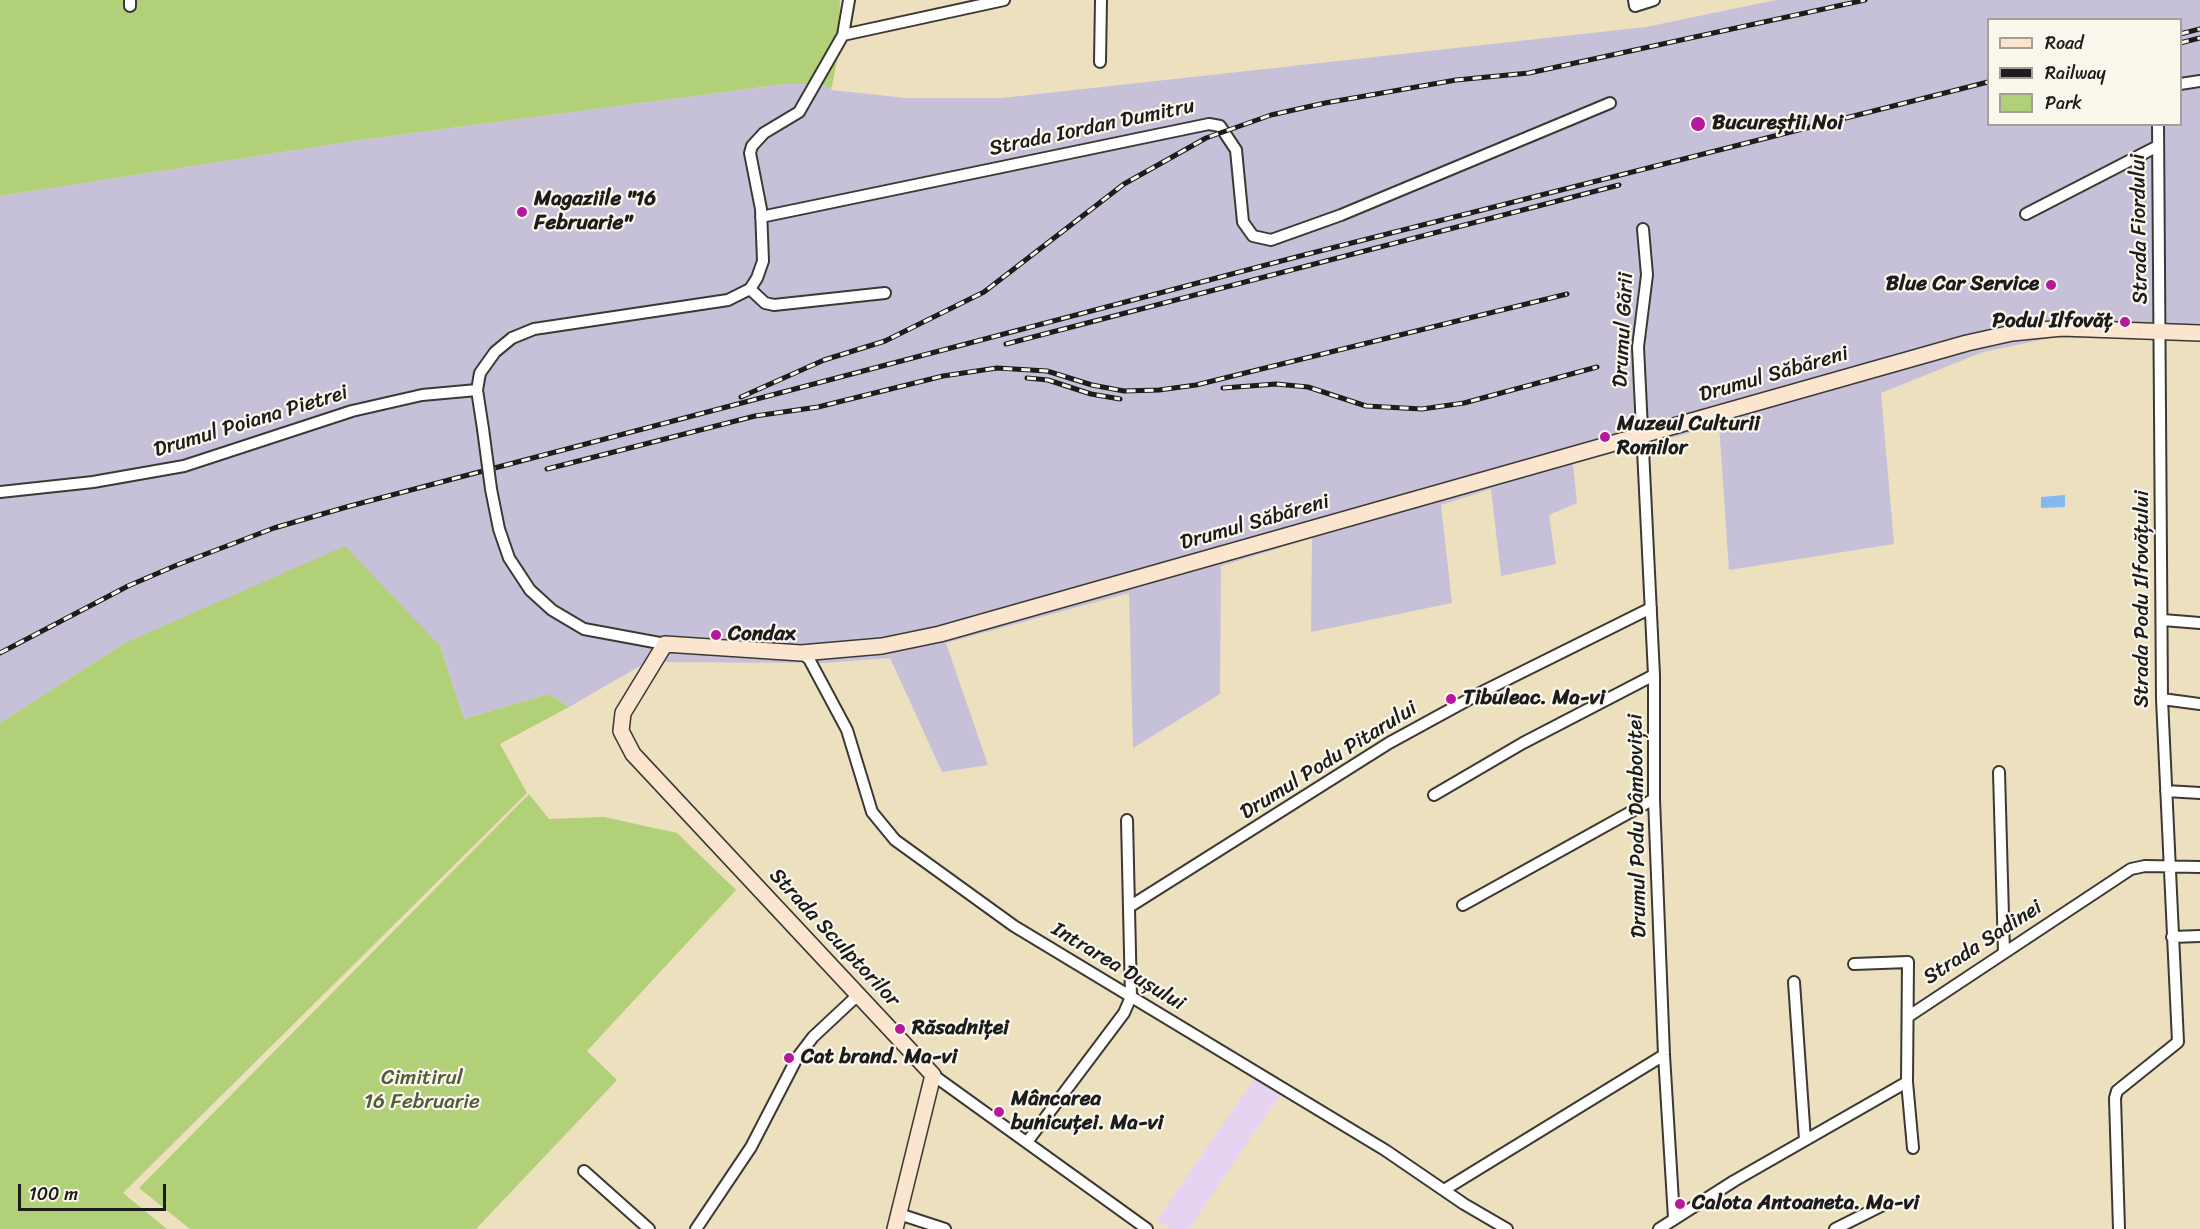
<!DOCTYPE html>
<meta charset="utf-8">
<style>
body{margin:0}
#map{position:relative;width:2200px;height:1229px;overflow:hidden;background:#ede0bf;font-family:Sriracha,sans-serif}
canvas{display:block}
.legend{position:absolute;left:1987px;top:18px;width:195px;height:108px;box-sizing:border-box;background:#fbf7ec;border:2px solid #a29f99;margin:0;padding:8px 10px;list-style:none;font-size:18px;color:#1c1c1c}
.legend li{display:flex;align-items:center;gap:12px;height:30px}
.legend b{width:30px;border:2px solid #a29f99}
.scale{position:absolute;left:18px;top:1184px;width:148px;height:27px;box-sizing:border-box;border:3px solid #1c1c1c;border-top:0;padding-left:8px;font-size:18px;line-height:21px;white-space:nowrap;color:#1c1c1c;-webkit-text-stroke:4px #fbf7ec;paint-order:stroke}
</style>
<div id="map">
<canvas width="2200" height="1229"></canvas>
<ul class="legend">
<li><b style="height:8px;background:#fbe5cf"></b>Road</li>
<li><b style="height:8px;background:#1c1c1c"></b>Railway</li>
<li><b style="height:16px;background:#b1d077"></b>Park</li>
</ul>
<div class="scale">100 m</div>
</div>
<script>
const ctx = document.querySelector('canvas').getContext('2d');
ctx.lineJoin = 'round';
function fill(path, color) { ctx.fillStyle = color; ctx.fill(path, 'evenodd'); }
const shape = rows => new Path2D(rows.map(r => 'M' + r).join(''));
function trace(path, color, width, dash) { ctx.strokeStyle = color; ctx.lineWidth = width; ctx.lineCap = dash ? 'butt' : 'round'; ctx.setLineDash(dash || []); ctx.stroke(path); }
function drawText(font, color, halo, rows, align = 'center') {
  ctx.font = font + ' Sriracha,sans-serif'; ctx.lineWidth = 4.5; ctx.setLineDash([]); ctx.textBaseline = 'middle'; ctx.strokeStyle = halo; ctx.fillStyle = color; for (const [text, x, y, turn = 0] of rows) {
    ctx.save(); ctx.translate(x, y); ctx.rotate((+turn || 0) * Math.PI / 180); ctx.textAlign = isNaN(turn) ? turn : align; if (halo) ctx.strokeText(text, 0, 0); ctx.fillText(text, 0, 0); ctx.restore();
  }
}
const built = shape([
 [1254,1079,1280,1095,1189,1229,1170,1229,1157,1220]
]);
const industrial = shape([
 [1776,0,2200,0,2200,339,2050,338,1983,352,1881,393,1894,544,1729,570,1719,425,1573,464,1577,503,1549,515,1556,564,1501,576,1491,489,1441,505,1452,603,1311,632,1312,538,1221,566,1220,694,1133,748,1129,593,946,643,988,765,942,772,890,658,823,663,647,662,569,707,549,694,464,719,440,646,125,643,0,723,0,196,360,140,785,84,822,84,831,90,906,98,1002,98,1646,27],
 [1988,20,2180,20,2180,124,1988,124]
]);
const green = shape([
 [0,0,840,0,838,56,831,90,822,84,785,84,360,140,0,196],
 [345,546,440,646,464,719,549,694,569,707,500,744,527,793,123,1193,167,1229,0,1229,0,723,125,643],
 [529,794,549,819,604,817,677,833,736,890,587,1051,617,1080,476,1229,190,1229,139,1188]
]);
const water = shape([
 [2065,495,2065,507,2041,508,2041,497]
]);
const minor = shape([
 [1634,0,1635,6,1654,0],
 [130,6,130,0],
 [843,35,1004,0],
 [1100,62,1101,0],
 [2180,84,2200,81],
 [2026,214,2158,146],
 [761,217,1209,124,1220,126,1236,150,1243,222,1253,236,1271,240,1341,215,1610,103],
 [1643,229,1647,275,1638,347,1654,675,1654,799,1664,1055,1674,1218],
 [750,289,765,303,774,305,885,293],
 [483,429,477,390,480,373,495,352,512,338,534,329,728,300,750,289,757,278,763,261,761,209,750,153,752,146,764,133,799,112,843,35,849,0],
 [491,489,499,529,509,558,530,590,552,610,584,629,665,644],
 [0,492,93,482,184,466,352,411,422,395,477,390],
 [2163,620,2200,623],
 [801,653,809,659,847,730,872,812,895,840,1014,926,1385,1150,1464,1204,1507,1229],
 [2162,699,2200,704],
 [1999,772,2004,953],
 [2166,791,2200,793],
 [1434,795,1523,743,1654,675],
 [1463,905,1654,799],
 [1129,907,1389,743,1486,690,1651,608],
 [2172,937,2200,936],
 [1854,964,1908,962,1907,1082,1913,1148],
 [1794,982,1805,1140],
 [1909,1016,2131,869,2145,866,2200,867],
 [933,1075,1147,1229],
 [1027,1142,1124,1013,1131,997,1127,820],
 [584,1171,649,1229],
 [1444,1190,1664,1055],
 [899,1214,945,1229],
 [696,1229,751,1147,797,1058,813,1037,859,994],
 [1659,1229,1734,1181,1907,1082],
 [1835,1229,1885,1204],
 [2119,1229,2115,1098,2117,1091,2178,1042,2162,699,2158,124]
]);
const secondary = shape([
 [895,1229,933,1075,633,754,621,731,623,713,665,644,801,653,882,646,940,634,1967,343,2012,333,2062,328,2200,333]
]);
const rail = shape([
 [2180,34,2200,29],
 [2180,43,2200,38],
 [1006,344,1619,185],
 [1027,378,1048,380,1091,394,1120,399],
 [1223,388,1276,384,1308,387,1366,406,1422,409,1464,403,1597,367],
 [741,397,824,360,885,341,984,292,1124,184,1206,138,1271,115,1325,103,1456,80,1529,73,1865,0],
 [547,469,755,416,818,407,943,376,997,368,1047,371,1092,385,1124,391,1159,390,1196,385,1567,294],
 [0,653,128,586,177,565,274,528,350,506,1304,255,1988,82]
]);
const minorBridge = shape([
 [483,429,491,489]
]);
const markers = [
 [1698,124,8,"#b5179e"],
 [522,212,6,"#b5179e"],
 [2051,285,6,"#b5179e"],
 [2125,322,6,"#b5179e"],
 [1605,437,6,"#b5179e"],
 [716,635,6,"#b5179e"],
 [1451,699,6,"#b5179e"],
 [900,1029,6,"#b5179e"],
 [789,1058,6,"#b5179e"],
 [999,1112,6,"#b5179e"],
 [1680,1204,6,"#b5179e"]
];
const poiNames = [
 ["Bucureștii Noi",1712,124],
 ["Magaziile \"16",534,200],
 ["Februarie\"",534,224],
 ["Blue Car Service",2039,285,"right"],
 ["Podul Ilfovăț",2113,322,"right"],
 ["Muzeul Culturii",1617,425],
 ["Romilor",1617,449],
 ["Condax",728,635],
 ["Tibuleac. Ma-vi",1463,699],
 ["Răsadniței",912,1029],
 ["Cat brand. Ma-vi",801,1058],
 ["Mâncarea",1011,1100],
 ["bunicuței. Ma-vi",1011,1124],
 ["Calota Antoaneta. Ma-vi",1692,1204]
];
const streetNames = [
 ["Strada Iordan Dumitru",1092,128,-12],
 ["Strada Fiordului",2140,229,-91],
 ["Drumul Gării",1624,330,-87],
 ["Drumul Săbăreni",1774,375,-16],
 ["Drumul Poiana Pietrei",251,422,-17],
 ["Drumul Săbăreni",1255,523,-16],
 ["Strada Podu Ilfovățului",2143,599,-90],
 ["Drumul Podu Pitarului",1329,761,-32],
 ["Drumul Podu Dâmboviței",1638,826,-91],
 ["Strada Sculptorilor",834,938,47],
 ["Strada Sadinei",1983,943,-33],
 ["Intrarea Dușului",1118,967,31]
];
const parkNames = [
 ["Cimitirul",422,1079],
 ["16 Februarie",422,1103]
];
fill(built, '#e5d3f1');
fill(industrial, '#c7c0d9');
fill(green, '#b1d077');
fill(water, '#85b7f2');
trace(minor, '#3b3934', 14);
trace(secondary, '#3b3934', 18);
trace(minor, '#fff', 10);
trace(secondary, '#fbe5cf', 15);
trace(rail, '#1c1c1c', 5);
trace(rail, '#fbf7ec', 3, [9]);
trace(minorBridge, '#3b3934', 14, []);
trace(minorBridge, '#fff', 10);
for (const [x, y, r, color] of markers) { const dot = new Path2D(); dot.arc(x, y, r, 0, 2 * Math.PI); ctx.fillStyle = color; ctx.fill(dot); trace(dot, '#fbf7ec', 2); }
drawText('bold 21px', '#1c1c1c', '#fbf7ec', poiNames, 'left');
drawText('21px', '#1c1c1c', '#fbf7ec', streetNames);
drawText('21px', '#505b3c', '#fbf7ec', parkNames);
</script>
